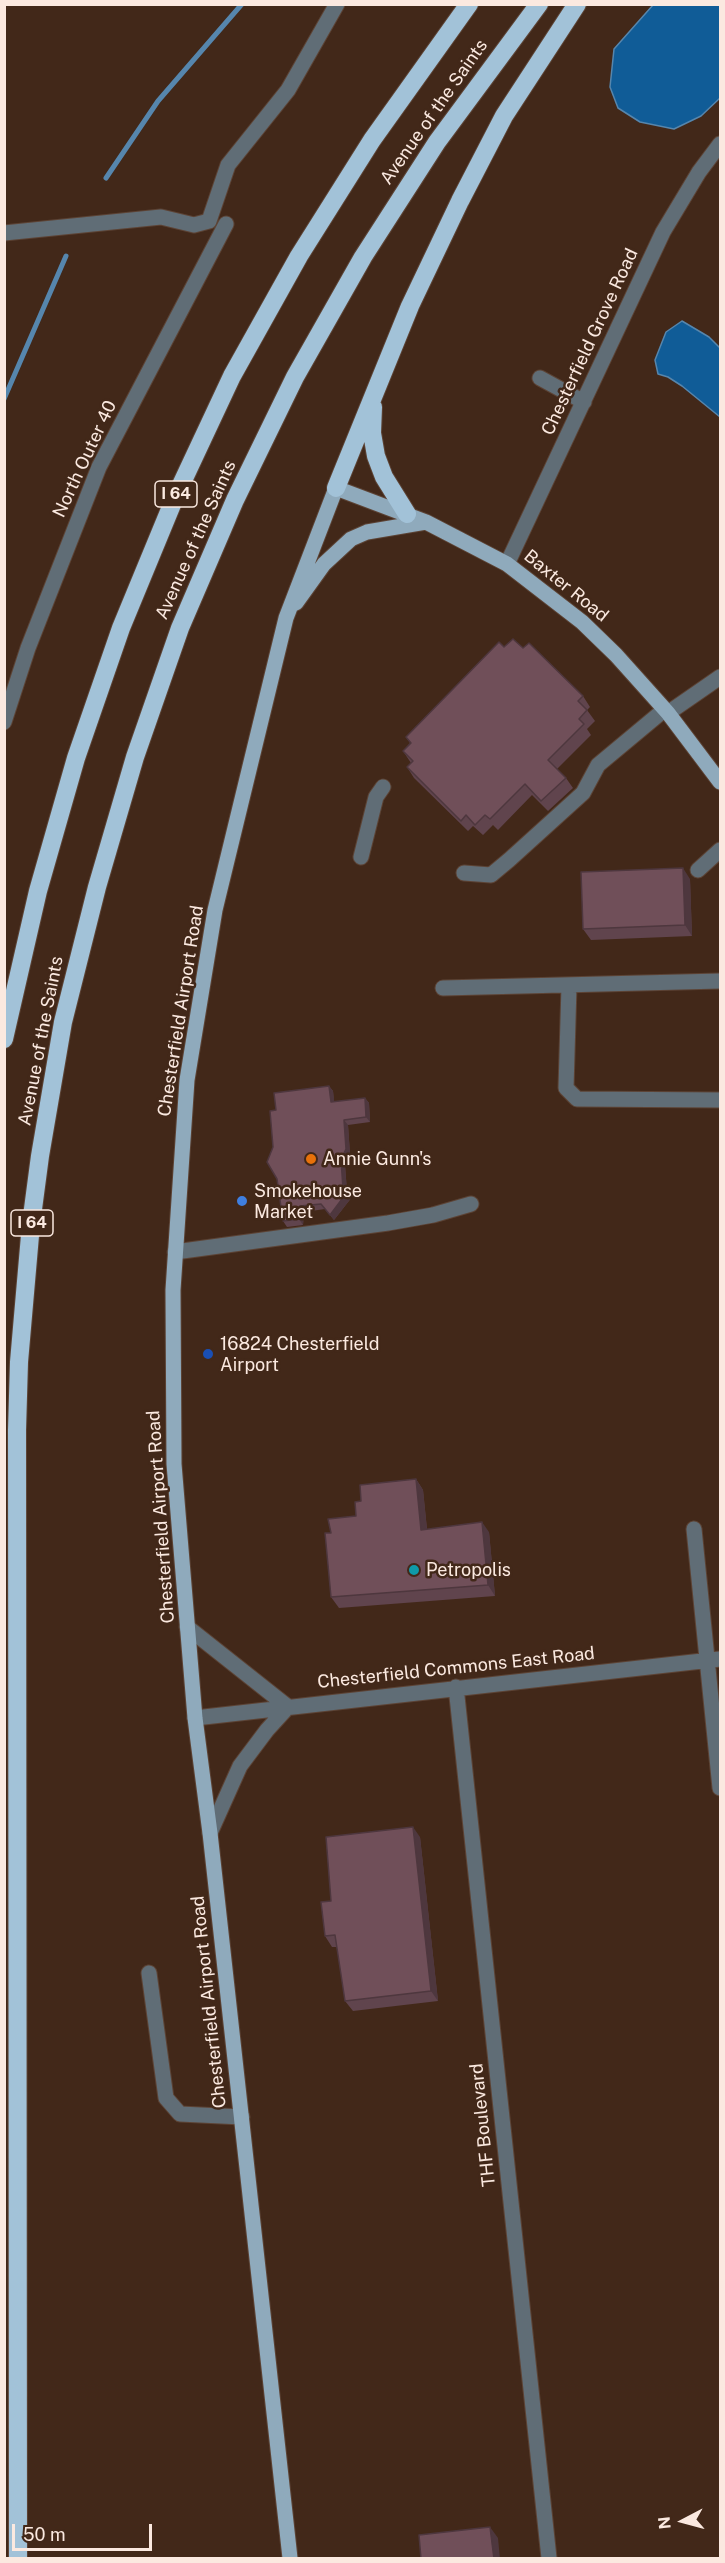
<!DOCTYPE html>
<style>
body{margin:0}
#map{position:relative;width:725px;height:2563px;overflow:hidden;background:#422819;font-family:"Public Sans",sans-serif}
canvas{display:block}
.frame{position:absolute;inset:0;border:6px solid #fbe9e0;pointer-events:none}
.north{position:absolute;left:653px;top:2491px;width:60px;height:60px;-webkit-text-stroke:4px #422819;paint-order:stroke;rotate:264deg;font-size:16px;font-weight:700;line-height:24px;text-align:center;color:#fbe9e0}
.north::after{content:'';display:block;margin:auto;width:21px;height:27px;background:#fbe9e0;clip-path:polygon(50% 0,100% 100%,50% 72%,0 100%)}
.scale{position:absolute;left:12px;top:2524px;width:140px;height:27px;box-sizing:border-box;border:3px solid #fbe9e0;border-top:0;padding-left:8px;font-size:18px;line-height:21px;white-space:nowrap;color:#fbe9e0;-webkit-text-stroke:4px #422819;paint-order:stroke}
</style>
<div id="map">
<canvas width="725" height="2563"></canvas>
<div class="frame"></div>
<div class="north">N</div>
<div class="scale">50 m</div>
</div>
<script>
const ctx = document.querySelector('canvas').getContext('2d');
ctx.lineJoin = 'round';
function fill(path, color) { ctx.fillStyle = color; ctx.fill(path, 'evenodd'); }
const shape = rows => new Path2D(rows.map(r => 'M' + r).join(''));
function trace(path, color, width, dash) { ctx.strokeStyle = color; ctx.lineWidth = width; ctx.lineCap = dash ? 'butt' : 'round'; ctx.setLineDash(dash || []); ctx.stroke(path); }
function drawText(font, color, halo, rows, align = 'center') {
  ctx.font = font + ' "Public Sans",sans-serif'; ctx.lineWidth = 5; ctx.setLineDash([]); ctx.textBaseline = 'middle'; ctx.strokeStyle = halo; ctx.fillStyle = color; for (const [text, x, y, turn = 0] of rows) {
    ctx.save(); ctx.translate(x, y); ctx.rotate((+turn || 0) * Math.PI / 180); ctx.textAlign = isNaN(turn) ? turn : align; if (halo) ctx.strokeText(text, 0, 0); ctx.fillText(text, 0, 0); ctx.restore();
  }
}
const water = shape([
 [653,5,720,5,720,98,701,116,674,129,640,122,618,108,610,87,614,49,653,5],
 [682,321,709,337,720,348,720,417,682,386,668,377,658,374,655,360,666,332,682,321]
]);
const stream = shape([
 [106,178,158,101,242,4],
 [4,399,66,256]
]);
const minor = shape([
 [4,233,161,217,194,225,209,221,228,165,288,90,337,4],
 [540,378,584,402],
 [507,564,663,232,699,172,720,144],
 [668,713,720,677],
 [4,722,28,648,99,467,226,224],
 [361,857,376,797,383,787],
 [698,870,720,850],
 [464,873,491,875,509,860,583,793,598,765,664,710],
 [569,986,566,1088,577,1099,720,1100],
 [443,988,720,981],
 [175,1252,388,1223,433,1215,471,1204],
 [694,1529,720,1788],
 [187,1627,288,1707],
 [456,1687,549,2558],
 [195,1718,720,1659],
 [210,1833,240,1766,267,1730,288,1707],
 [149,1973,166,2098,180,2114,242,2117]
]);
const major = shape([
 [296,603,324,564,351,539,367,532,426,522],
 [290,2558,210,1833,195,1718,174,1464,173,1290,187,1080,215,910,286,618,336,488,426,522,507,564,582,622,616,655,668,713,720,782]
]);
const highway = shape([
 [373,407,372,433,376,456,384,477,407,514],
 [336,488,410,306,460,201,504,116,577,4],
 [4,1039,38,891,76,758,121,628,173,502,232,376,299,256,372,140,469,4],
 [18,2558,17,1430,19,1362,31,1224,40,1156,63,1022,97,887,135,757,180,628,235,500,295,377,363,257,437,142,539,4]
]);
const wall = shape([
 [504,647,523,648,583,696,590,707,587,710,595,721,587,729,591,735,557,769,566,778,573,788,548,811,532,795,498,830,493,825,483,835,473,826,468,831,414,778,407,767,411,763,403,751,410,743,406,737],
 [690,879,692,936,591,940,583,929],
 [329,1086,333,1091,334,1102,365,1098,369,1103,370,1122,348,1125,350,1154,345,1165,347,1191,352,1197,334,1220,325,1209,304,1212,303,1225,287,1227,283,1221,273,1147],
 [416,1479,423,1490,427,1529,489,1532,495,1596,339,1608,331,1597,331,1533,356,1516,361,1501],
 [420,1837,438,2001,353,2011,345,2001,337,1947,332,1947,325,1936,331,1901]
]);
const shadedWall = shape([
 [683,868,690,879,692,936,685,925],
 [329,1086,333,1091,335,1108,331,1102],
 [365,1098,369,1103,370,1122,366,1117],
 [344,1120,348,1125,350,1154,345,1165,347,1193,348,1191,352,1197,334,1220,330,1215,343,1189,341,1159],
 [300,1206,304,1212,303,1225,299,1219],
 [416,1479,423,1490,428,1540,421,1530],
 [482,1522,489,1532,495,1596,488,1585],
 [413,1827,420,1837,438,2001,431,1991],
 [490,2527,498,2538,500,2559,494,2559]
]);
const building = shape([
 [513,639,523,648,529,643,583,696,578,701,587,710,579,719,584,724,548,760,566,778,541,801,525,784,490,819,485,815,475,825,466,815,461,821,407,767,413,761,403,751,411,743,406,737,499,642,504,647,513,639],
 [683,868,685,925,583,929,581,872,683,868],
 [329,1086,331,1102,365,1098,366,1117,344,1120,346,1149,341,1159,343,1189,348,1191,330,1215,321,1204,300,1206,299,1219,283,1221,277,1179,267,1162,273,1147,270,1111,276,1110,274,1093,329,1086],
 [416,1479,421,1530,482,1522,488,1585,331,1597,325,1533,331,1533,328,1519,356,1516,355,1502,361,1501,360,1485,416,1479],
 [413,1827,431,1991,345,2001,335,1935,325,1936,321,1902,331,1901,326,1837,413,1827],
 [490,2527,494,2559,421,2559,419,2535,490,2527]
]);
const markers = [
 [311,1159,6,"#e8710a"],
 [242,1201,6,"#3f7fe0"],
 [208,1354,6,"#1a4fb4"],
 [414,1570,6,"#0f9aa8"]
];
const shields = [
 [176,494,42],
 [32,1223,42]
];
const shieldNames = [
 ["I 64",176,494],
 ["I 64",32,1223]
];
const streetNames = [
 ["Avenue of the Saints",434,112,-55],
 ["Chesterfield Grove Road",590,342,-65],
 ["North Outer 40",85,459,-65],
 ["Avenue of the Saints",196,540,-66],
 ["Baxter Road",566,586,39],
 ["Chesterfield Airport Road",181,1011,-81],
 ["Avenue of the Saints",41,1041,-79],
 ["Chesterfield Airport Road",161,1517,-94],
 ["Chesterfield Commons East Road",456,1668,-6],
 ["Chesterfield Airport Road",209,2002,-96],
 ["THF Boulevard",483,2125,-96]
];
const poiNames = [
 ["Annie Gunn's",323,1159],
 ["Smokehouse",254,1191],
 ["Market",254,1212],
 ["16824 Chesterfield",220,1344],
 ["Airport",220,1365],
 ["Petropolis",426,1570]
];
fill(water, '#105c97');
trace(water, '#5686ad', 1.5);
trace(stream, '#5686ad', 5);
trace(minor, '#5c4335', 17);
trace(major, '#5c4335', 17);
trace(highway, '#5c4335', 20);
trace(minor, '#606d76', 15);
trace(major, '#8faabc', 15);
trace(highway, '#a2c2d8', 18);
fill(wall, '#60444d');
fill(shadedWall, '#4e373e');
fill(building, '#704f59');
trace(building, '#4e373e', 1.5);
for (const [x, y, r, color] of markers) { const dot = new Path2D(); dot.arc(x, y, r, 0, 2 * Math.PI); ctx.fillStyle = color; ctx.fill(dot); trace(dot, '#422819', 2); }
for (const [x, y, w] of shields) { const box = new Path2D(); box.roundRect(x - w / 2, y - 13, w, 26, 4.5); ctx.fillStyle = '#422819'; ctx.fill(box); trace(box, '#fbe9e0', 1.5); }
drawText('bold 16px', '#fbe9e0', null, shieldNames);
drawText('18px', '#fbe9e0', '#422819', streetNames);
drawText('18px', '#fbe9e0', '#422819', poiNames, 'left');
</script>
